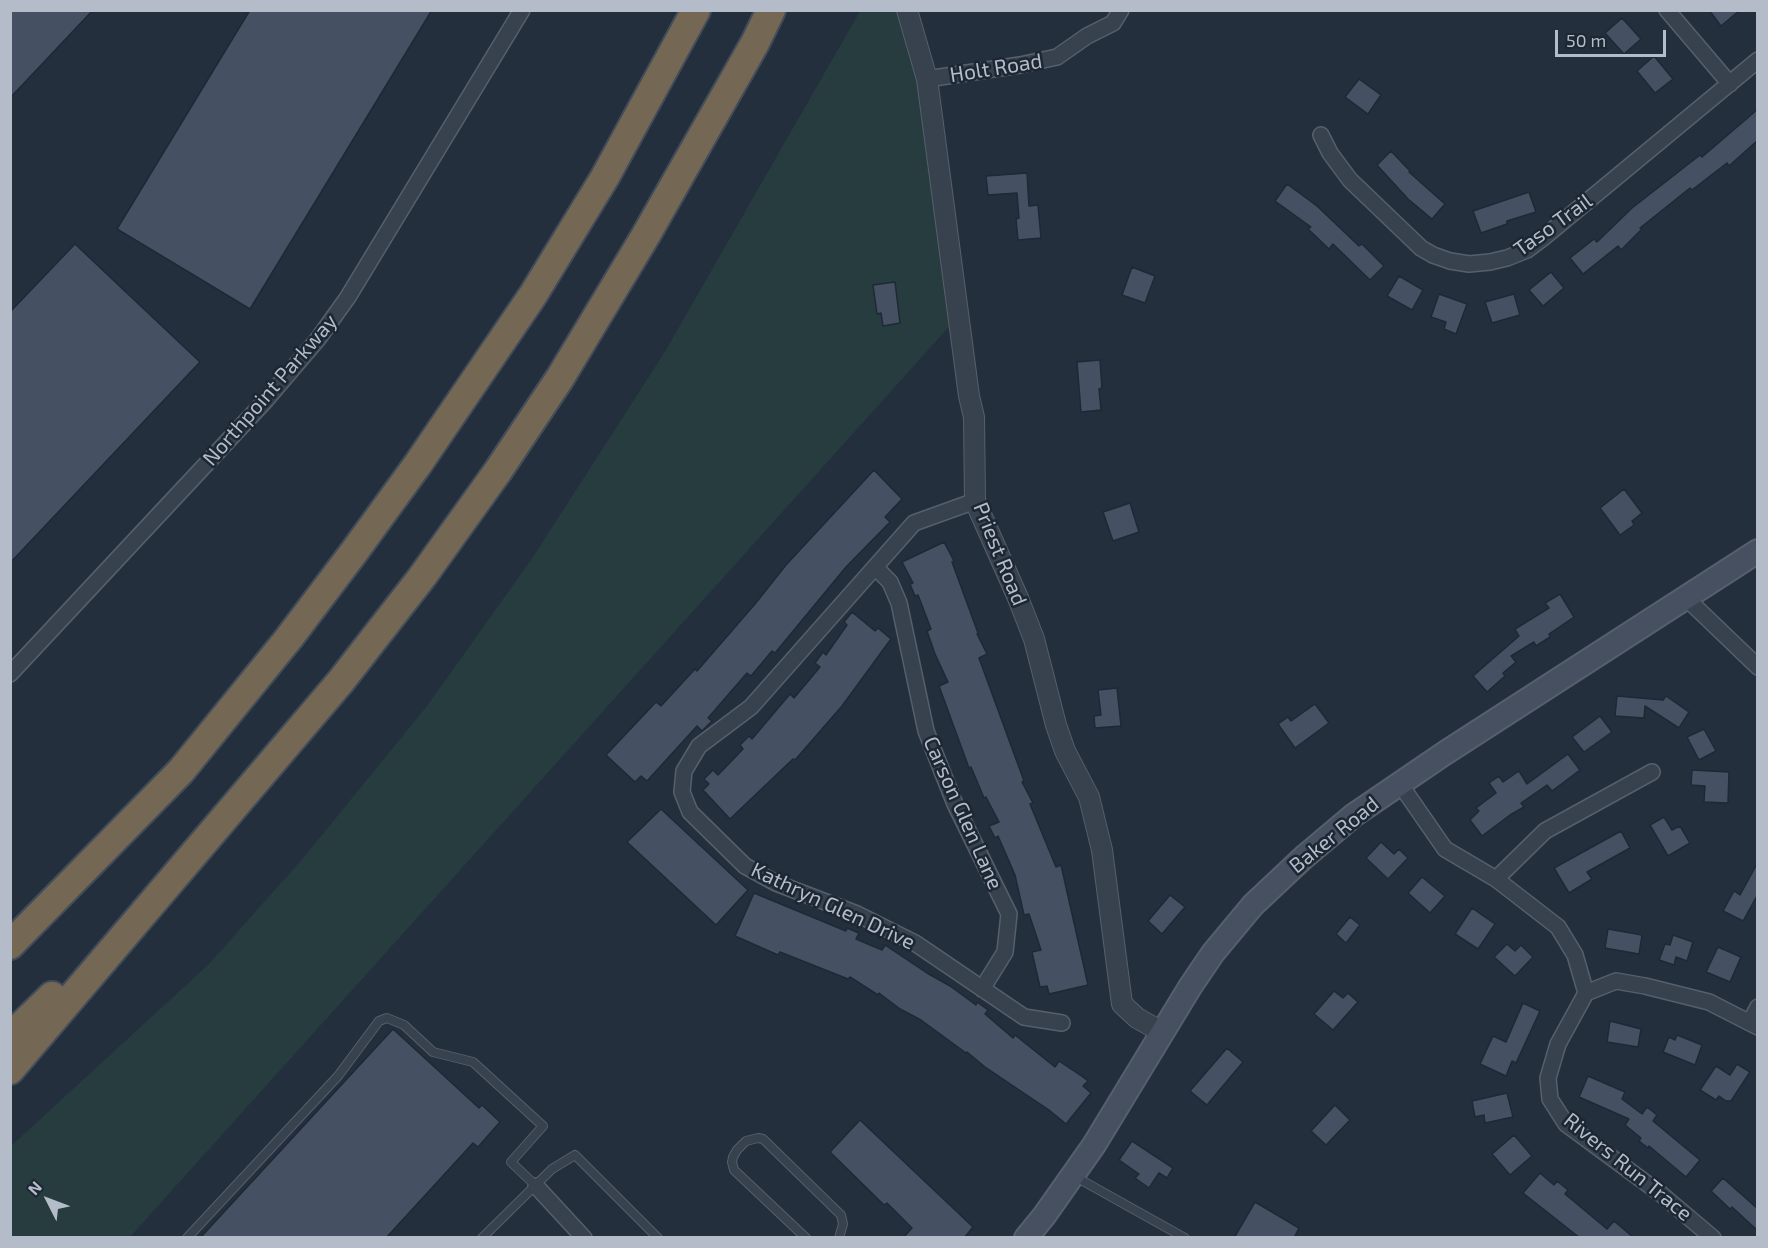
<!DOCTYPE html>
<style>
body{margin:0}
#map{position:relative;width:1768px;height:1248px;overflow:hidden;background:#242f3e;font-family:"Exo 2",sans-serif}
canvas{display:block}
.frame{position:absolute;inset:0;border:12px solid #b4bcc9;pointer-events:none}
.north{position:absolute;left:18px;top:1170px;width:60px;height:60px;-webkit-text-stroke:4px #1d2633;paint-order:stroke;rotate:312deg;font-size:16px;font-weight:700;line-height:24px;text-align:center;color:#b4bcc9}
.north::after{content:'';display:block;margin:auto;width:21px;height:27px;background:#b4bcc9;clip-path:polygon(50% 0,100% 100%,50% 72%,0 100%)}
.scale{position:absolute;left:1555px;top:30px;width:111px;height:27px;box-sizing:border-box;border:3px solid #b4bcc9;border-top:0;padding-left:8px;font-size:18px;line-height:21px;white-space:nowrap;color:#b4bcc9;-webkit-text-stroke:4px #1d2633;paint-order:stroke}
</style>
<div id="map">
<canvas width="1768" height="1248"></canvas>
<div class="frame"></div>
<div class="north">N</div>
<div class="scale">50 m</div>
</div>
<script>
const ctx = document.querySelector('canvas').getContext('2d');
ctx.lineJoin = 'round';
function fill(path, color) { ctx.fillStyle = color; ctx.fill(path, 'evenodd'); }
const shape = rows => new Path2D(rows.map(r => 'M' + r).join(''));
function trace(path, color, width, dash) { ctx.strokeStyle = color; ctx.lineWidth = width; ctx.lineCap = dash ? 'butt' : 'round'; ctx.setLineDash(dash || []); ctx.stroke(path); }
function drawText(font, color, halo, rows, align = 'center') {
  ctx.font = font + ' "Exo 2",sans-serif'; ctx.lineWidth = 5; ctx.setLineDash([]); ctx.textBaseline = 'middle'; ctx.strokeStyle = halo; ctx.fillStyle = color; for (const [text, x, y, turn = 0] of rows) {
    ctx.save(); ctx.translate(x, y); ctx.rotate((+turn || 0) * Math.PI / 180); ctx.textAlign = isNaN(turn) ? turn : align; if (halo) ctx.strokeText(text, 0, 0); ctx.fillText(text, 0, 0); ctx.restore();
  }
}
const green = shape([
 [860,11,908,11,965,309,130,1237,11,1238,11,1146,208,965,304,857,427,706,533,557,666,350]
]);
const building = shape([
 [10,10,93,10,10,98,10,10],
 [250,10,432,10,250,309,117,229,250,10],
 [1709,10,1740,10,1721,26,1709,10],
 [1622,18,1641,39,1624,54,1605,33,1622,18],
 [1654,56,1673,79,1655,93,1637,71,1654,56],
 [1359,79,1381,95,1368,114,1345,97,1359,79],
 [1758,109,1758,140,1729,166,1727,163,1692,190,1690,188,1640,228,1642,229,1621,250,1618,246,1583,274,1570,258,1594,239,1597,242,1632,208,1700,155,1702,157,1758,109],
 [1391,151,1410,171,1409,172,1445,204,1432,219,1408,199,1377,165,1391,151],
 [1027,173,1029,206,1038,205,1041,238,1018,240,1016,219,1019,218,1017,193,988,195,986,176,1027,173],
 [1287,184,1317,206,1359,246,1362,244,1384,266,1370,280,1333,244,1329,249,1308,229,1311,227,1275,201,1287,184],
 [1529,192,1536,212,1507,221,1507,224,1481,233,1473,211,1529,192],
 [75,244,200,362,10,563,10,312,75,244],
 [1132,267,1155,276,1145,303,1122,295,1132,267],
 [1551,272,1564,288,1543,306,1529,290,1551,272],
 [1399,276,1423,290,1412,310,1387,296,1399,276],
 [895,282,900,323,883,326,881,313,877,314,873,285,895,282],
 [1439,294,1467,304,1456,334,1444,329,1446,322,1431,317,1439,294],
 [1514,294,1520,315,1492,323,1485,302,1514,294],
 [1100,360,1102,388,1099,389,1101,410,1081,412,1077,362,1100,360],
 [874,470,902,499,885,517,890,522,846,567,775,653,772,651,751,676,747,673,708,718,712,721,702,731,697,726,647,781,641,776,635,782,606,755,656,702,661,706,695,669,697,671,755,604,786,565,874,470],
 [1624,489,1642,513,1632,521,1634,525,1620,535,1600,508,1624,489],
 [1130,503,1139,532,1113,541,1103,512,1130,503],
 [944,542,954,561,952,562,978,633,977,634,987,654,979,658,1024,781,1022,782,1033,803,1030,804,1056,867,1061,865,1088,985,1049,994,1047,986,1040,987,1032,952,1041,950,1029,914,1024,915,1015,875,998,836,995,838,989,826,999,822,986,797,984,798,971,767,969,768,939,686,948,682,935,654,927,631,931,629,918,595,915,596,910,584,913,583,902,562,944,542],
 [1560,594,1574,617,1549,634,1550,637,1536,646,1534,642,1511,656,1516,662,1503,673,1505,676,1487,692,1473,676,1519,636,1515,629,1549,608,1545,603,1560,594],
 [852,612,875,631,878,628,891,639,842,706,795,760,793,759,730,819,703,790,709,784,704,779,713,770,718,775,743,749,740,745,749,736,752,739,790,694,794,698,820,667,815,663,823,652,826,655,847,625,844,622,852,612],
 [1117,688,1121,726,1095,728,1094,716,1101,715,1098,690,1117,688],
 [1617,696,1663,700,1666,696,1689,712,1679,728,1645,706,1644,718,1615,716,1617,696],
 [1315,704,1329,723,1295,748,1278,724,1288,717,1291,721,1315,704],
 [1600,716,1612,732,1584,752,1572,737,1600,716],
 [1704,729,1716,751,1699,760,1687,737,1704,729],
 [1568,754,1580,770,1552,791,1547,785,1521,803,1524,807,1510,815,1482,836,1470,820,1479,811,1476,808,1496,793,1489,783,1499,776,1503,782,1519,771,1527,784,1568,754],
 [1692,770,1729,772,1728,803,1704,802,1705,786,1691,785,1692,770],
 [661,809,748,890,716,925,627,842,661,809],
 [1664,817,1672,830,1680,826,1690,843,1668,856,1650,825,1664,817],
 [1621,831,1630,848,1587,872,1592,879,1569,893,1554,868,1621,831],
 [1381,842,1394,854,1399,849,1408,858,1388,879,1366,858,1381,842],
 [1758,862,1758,894,1743,921,1723,911,1734,891,1740,895,1758,862],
 [1422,877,1445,896,1430,913,1408,893,1422,877],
 [754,893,846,931,847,928,859,933,856,939,882,950,885,945,927,973,950,986,976,1005,977,1002,988,1010,985,1014,1013,1038,1015,1035,1055,1067,1059,1061,1083,1077,1088,1081,1083,1086,1091,1093,1066,1124,1049,1110,985,1067,967,1052,966,1053,921,1020,900,1009,879,993,878,995,850,977,848,979,780,952,778,955,735,936,754,893],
 [1170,895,1185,907,1162,934,1148,921,1170,895],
 [1472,908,1495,924,1478,949,1455,934,1472,908],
 [1350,917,1360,925,1346,943,1336,934,1350,917],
 [1608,929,1642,935,1639,954,1605,948,1608,929],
 [1673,935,1693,942,1687,961,1676,957,1674,965,1659,960,1665,944,1670,945,1673,935],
 [1507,944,1515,951,1521,945,1533,957,1515,976,1494,957,1507,944],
 [1718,947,1741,957,1730,982,1706,972,1718,947],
 [1334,991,1343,998,1348,993,1358,1002,1333,1030,1314,1014,1334,991],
 [1523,1003,1540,1011,1516,1063,1512,1061,1506,1076,1480,1064,1493,1036,1506,1042,1523,1003],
 [1610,1021,1641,1029,1638,1047,1607,1042,1610,1021],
 [393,1029,479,1108,482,1105,500,1122,478,1147,473,1143,386,1238,200,1238,393,1029],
 [1677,1035,1702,1045,1695,1065,1663,1052,1669,1037,1675,1040,1677,1035],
 [1227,1048,1243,1062,1207,1105,1190,1091,1227,1048],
 [1737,1064,1750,1072,1731,1101,1726,1101,1719,1096,1716,1100,1700,1090,1716,1066,1730,1075,1737,1064],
 [1588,1076,1625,1092,1622,1099,1642,1114,1647,1107,1657,1115,1653,1121,1700,1160,1686,1177,1649,1146,1648,1148,1639,1141,1641,1138,1625,1125,1629,1119,1579,1097,1588,1076],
 [1507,1093,1513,1117,1485,1123,1484,1115,1475,1117,1472,1101,1507,1093],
 [1335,1105,1350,1120,1326,1145,1311,1131,1335,1105],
 [860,1120,973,1227,964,1238,903,1238,912,1228,887,1203,884,1205,830,1152,860,1120],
 [1514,1135,1532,1156,1510,1175,1492,1154,1514,1135],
 [1132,1141,1173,1168,1167,1178,1159,1173,1149,1188,1135,1178,1139,1174,1119,1160,1132,1141],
 [1540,1173,1554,1185,1557,1181,1568,1190,1565,1194,1607,1229,1614,1221,1634,1238,1580,1238,1523,1193,1540,1173],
 [1723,1178,1758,1209,1758,1231,1732,1207,1730,1209,1711,1191,1723,1178],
 [1255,1202,1299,1228,1294,1238,1234,1238,1255,1202]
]);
const service = shape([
 [1074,1176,1185,1238],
 [187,1238,338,1076,379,1021,387,1018,404,1025,433,1052,473,1062,543,1126,511,1162,536,1186],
 [482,1238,552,1169,575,1155,658,1238],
 [806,1238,734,1170,732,1162,733,1157,737,1150,746,1141,758,1138,763,1139,841,1215,843,1224,839,1238]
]);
const minor = shape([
 [1667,10,1730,84],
 [927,79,1020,65,1057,57,1087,36,1113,23,1121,10],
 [1321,135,1330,153,1350,180,1421,248,1433,255,1450,261,1469,264,1490,262,1507,258,1527,250,1543,238,1758,60],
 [975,501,914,523,751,707,699,746,684,771,682,792,690,812,745,866,776,883,857,914,915,943,1024,1017,1062,1023],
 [875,567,890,582,899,603,926,731,955,804,1009,914,1005,952,982,989],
 [1685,597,1758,667],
 [10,674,266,400,318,339,348,297,522,10],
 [1400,784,1445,849,1496,879,1558,927,1575,955,1586,993],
 [1496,879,1545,831,1652,772],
 [1750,1022,1758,1007],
 [536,1186,584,1238],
 [1713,1238,1661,1194,1566,1124,1550,1099,1548,1078,1558,1044,1586,993,1616,981,1645,986,1709,1002,1758,1027]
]);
const tertiary = shape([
 [907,10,927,79,969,396,974,417,975,501,1018,598,1034,639,1056,725,1065,751,1089,797,1102,850,1122,1004,1137,1018,1162,1032]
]);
const secondary = shape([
 [1026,1238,1044,1216,1094,1145,1190,987,1213,953,1253,905,1303,858,1354,815,1445,753,1758,551]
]);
const motorway = shape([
 [10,945,181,771,289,638,354,552,418,464,533,295,605,177,696,10],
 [10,1037,52,996],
 [10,1070,341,681,422,577,498,471,560,378,646,235,755,43,771,10]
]);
const streetNames = [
 ["Holt Road",996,68,-9],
 ["Taso Trail",1553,225,-36],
 ["Northpoint Parkway",270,390,-49],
 ["Priest Road",1000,554,68],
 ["Carson Glen Lane",963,813,66],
 ["Baker Road",1334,835,-39],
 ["Kathryn Glen Drive",833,906,25],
 ["Rivers Run Trace",1628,1167,39]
];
fill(green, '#263c3f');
fill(building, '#455162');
trace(building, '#1f2835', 1.5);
trace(service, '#565f6c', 10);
trace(minor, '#565f6c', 18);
trace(tertiary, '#565f6c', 22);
trace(secondary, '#565f6c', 26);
trace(motorway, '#434c59', 32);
trace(service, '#38414e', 8);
trace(minor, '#38414e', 15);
trace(tertiary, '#38414e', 20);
trace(secondary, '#465061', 22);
trace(motorway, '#746855', 28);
drawText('21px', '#b4bcc9', '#1d2633', streetNames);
</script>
